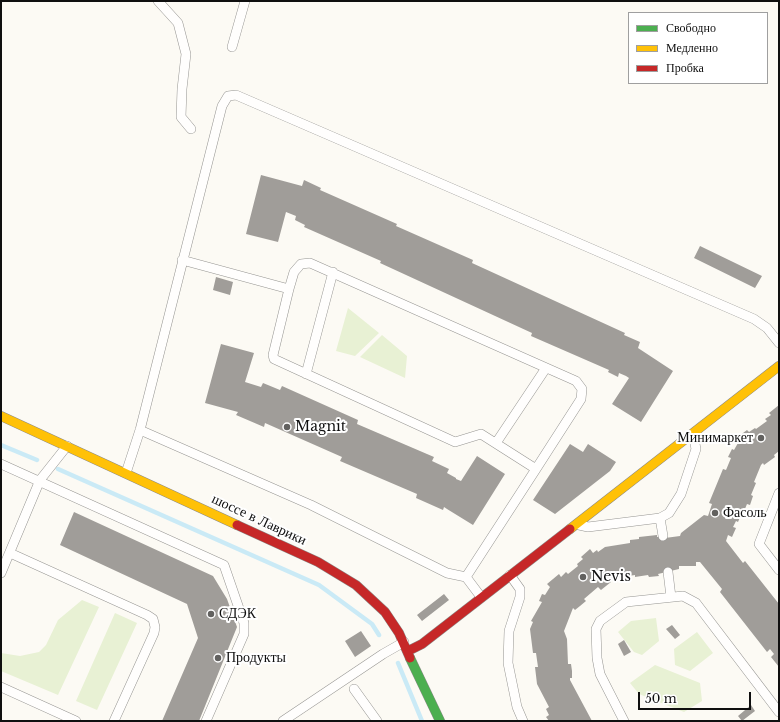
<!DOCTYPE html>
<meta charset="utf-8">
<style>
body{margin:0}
#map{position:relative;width:780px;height:722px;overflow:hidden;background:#fcfaf4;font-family:"Libre Baskerville",serif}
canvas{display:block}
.frame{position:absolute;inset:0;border:2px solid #0f0f0f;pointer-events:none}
.legend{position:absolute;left:628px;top:12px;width:140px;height:72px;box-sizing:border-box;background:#fff;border:1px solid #9f9f9f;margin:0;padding:5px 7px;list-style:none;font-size:12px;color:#0f0f0f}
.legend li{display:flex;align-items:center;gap:8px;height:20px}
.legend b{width:20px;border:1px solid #9f9f9f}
.scale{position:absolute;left:638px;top:692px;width:113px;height:18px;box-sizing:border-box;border:2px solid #0f0f0f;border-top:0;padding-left:5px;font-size:12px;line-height:14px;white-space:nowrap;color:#0f0f0f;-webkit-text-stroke:3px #fff;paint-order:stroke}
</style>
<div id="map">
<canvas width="780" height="722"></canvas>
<div class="frame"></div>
<ul class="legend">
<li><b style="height:5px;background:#4caf50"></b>Свободно</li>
<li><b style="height:5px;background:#ffc107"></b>Медленно</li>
<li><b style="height:5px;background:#c62828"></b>Пробка</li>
</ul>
<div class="scale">50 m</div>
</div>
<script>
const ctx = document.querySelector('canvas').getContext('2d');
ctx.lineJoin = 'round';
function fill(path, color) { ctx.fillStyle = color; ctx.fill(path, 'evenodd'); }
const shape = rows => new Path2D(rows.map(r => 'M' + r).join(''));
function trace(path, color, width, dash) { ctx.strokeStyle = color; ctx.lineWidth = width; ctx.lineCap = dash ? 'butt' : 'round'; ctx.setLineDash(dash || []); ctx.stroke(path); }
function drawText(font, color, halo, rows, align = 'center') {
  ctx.font = font + ' "Libre Baskerville",serif'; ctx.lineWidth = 4; ctx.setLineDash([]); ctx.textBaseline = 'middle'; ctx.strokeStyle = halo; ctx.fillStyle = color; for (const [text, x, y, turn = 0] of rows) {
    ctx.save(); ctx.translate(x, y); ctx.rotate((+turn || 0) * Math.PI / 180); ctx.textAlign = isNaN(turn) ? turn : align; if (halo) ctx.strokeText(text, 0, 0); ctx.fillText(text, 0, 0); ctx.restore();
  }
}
const green = shape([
 [348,308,379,333,355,356,336,351],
 [382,335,407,356,405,378,360,357],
 [82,600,99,607,58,695,1,671,1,653,20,656,39,652,46,645,58,620],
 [115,613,137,623,97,710,76,701],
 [656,618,659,641,642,655,634,652,618,632,631,621],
 [697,632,713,653,690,671,675,665,674,649],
 [655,665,700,683,702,701,684,712,639,694,630,683]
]);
const stream = shape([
 [1,445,37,460],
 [58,469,319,585,372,624,379,635],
 [398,663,422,721]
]);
const building = shape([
 [261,175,302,186,304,180,321,188,320,190,397,224,396,226,473,260,472,263,625,333,624,335,640,342,638,348,673,371,641,422,612,404,629,378,626,376,619,373,618,377,608,372,609,370,531,336,532,333,380,263,381,261,304,227,305,225,295,220,296,216,286,212,278,242,246,234],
 [700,246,762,276,755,288,694,258],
 [216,277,233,282,230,295,213,290],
 [221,344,254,353,245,382,261,387,263,383,280,390,282,386,358,420,357,424,434,457,432,461,449,469,447,473,456,478,456,479,461,481,477,456,505,474,473,525,447,509,444,507,443,510,416,498,417,494,340,461,342,457,265,423,264,427,236,415,238,412,205,403],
 [779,405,779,451,774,455,775,457,764,465,763,463,761,465,754,482,756,483,751,495,753,496,750,505,747,504,742,516,741,515,738,522,736,521,733,527,736,528,732,537,728,535,726,541,743,563,745,561,779,604,779,667,771,657,774,654,770,649,767,652,720,592,722,589,700,562,696,562,696,566,679,566,679,569,658,574,659,576,649,577,648,575,635,577,635,575,609,579,611,582,601,590,598,587,584,599,586,601,580,606,575,610,573,608,564,631,567,639,568,664,571,664,572,671,572,678,570,678,570,680,592,721,549,721,546,717,549,715,546,709,549,707,537,684,535,667,538,667,536,653,533,653,530,629,533,622,531,621,542,602,539,601,542,594,545,595,550,587,547,584,559,574,561,577,566,572,568,574,578,566,577,564,583,559,581,557,590,549,593,553,597,550,598,552,605,547,630,543,630,540,639,539,639,537,657,535,657,537,665,536,665,538,680,536,681,533,704,515,708,516,712,504,709,503,723,469,726,470,731,458,728,457,732,449,734,450,738,443,735,439,747,430,749,432,755,428,756,429,767,421,765,419,771,415,769,413],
 [570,444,583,452,588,444,616,462,610,471,555,514,533,500],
 [74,512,213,576,227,599,237,627,199,721,162,721,198,638,187,604,60,545],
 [444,594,449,600,422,621,417,615],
 [672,625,680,635,675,639,666,629],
 [361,631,371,646,355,657,345,641],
 [624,640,631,652,624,656,618,644],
 [751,705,755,711,742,721,738,716]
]);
const lane = shape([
 [158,1,178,23,186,54,182,89,181,117,191,129],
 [232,47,245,1],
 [182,260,289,289],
 [306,374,333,272],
 [140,430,311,505,447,573,466,577,481,597],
 [496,443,546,368],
 [1,464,224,565,244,623,244,634,206,721],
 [126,473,140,430,222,106,228,96,236,95,754,319,767,328,779,343],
 [779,493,759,544,779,570],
 [660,518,663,536],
 [579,525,588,527,660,518,669,513,681,494,696,449,693,434],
 [10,553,147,615,153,619,155,627,154,633,114,721],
 [668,572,671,597],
 [1,573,40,480,67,446],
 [510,575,520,589,520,597,509,631,508,663,517,707,523,721],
 [466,577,536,469,481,434,455,442,274,359,273,355,289,289,294,272,301,264,310,263,576,381,582,389,581,399,536,469],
 [1,687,76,721],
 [354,689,377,721],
 [283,721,383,654,404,642],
 [624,721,600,674,597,658,596,629,600,621,626,602,683,596,696,603,779,712]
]);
const fast = shape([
 [410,658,440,721]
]);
const slow = shape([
 [1,416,237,525],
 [570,529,779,366]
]);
const jam = shape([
 [237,525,318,562,356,585,385,612,399,633,410,658],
 [408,651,422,644,570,529]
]);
const markers = [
 [287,427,4,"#62615f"],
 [761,438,4,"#62615f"],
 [715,513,4,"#62615f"],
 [583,577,4,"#62615f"],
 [211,614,4,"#62615f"],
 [218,658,4,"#62615f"]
];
const poiNames = [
 ["Magnit",295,427],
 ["Минимаркет",753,438,"right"],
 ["Фасоль",723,513],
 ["Nevis",591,577],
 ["СДЭК",219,614],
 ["Продукты",226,658]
];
const streetNames = [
 ["шоссе в Лаврики",259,520,25]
];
fill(green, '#e8f1d4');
trace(stream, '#caeaf6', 4.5);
fill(building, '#a09d99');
trace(lane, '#969592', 10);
trace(fast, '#8c8b89', 10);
trace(slow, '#8c8b89', 10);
trace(jam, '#8c8b89', 10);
trace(lane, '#fffefd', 9);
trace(fast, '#4caf50', 9);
trace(slow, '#ffc107', 9);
trace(jam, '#c62828', 9);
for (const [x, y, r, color] of markers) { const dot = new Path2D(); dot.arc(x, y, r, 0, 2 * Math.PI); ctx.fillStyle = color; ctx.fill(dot); trace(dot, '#fff', 1.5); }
drawText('14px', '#0f0f0f', '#fff', poiNames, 'left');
drawText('14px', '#0f0f0f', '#fff', streetNames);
</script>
